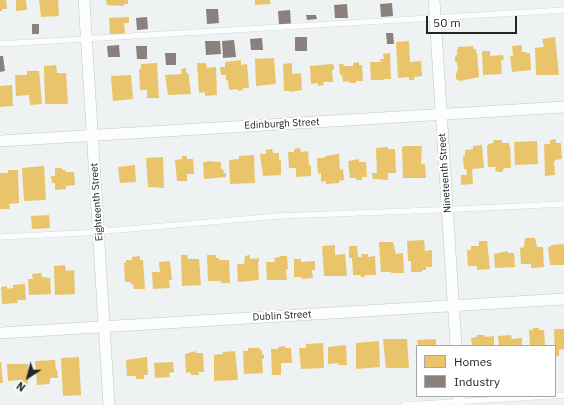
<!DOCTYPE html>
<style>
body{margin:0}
#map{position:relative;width:564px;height:405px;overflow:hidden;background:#eef2f2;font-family:"IBM Plex Sans",sans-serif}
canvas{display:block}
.legend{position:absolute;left:416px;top:345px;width:140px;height:52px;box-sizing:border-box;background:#fff;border:1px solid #a7a8a8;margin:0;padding:5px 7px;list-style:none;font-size:12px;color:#232626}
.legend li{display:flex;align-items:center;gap:8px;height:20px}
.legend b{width:20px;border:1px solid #a7a8a8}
.north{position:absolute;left:8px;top:357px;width:40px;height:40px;-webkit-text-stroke:3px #fff;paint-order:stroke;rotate:216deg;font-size:11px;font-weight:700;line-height:16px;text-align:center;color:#232626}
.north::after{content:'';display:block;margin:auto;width:14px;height:18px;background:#232626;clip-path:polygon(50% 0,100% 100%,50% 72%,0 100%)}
.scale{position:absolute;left:426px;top:16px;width:91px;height:18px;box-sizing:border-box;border:2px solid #232626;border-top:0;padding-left:5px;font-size:12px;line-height:14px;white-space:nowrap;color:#232626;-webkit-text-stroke:3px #fff;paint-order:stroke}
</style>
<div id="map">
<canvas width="564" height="405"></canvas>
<ul class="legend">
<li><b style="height:11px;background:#e9c46a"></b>Homes</li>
<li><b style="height:11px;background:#8a817c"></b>Industry</li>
</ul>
<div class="north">N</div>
<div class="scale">50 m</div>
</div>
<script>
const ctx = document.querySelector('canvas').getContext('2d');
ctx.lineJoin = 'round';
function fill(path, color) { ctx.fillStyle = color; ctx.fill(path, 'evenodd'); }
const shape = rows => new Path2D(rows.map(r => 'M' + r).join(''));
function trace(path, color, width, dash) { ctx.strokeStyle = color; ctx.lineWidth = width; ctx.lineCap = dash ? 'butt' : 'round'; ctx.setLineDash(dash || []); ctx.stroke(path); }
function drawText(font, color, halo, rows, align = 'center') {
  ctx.font = font + ' "IBM Plex Sans",sans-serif'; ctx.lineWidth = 4; ctx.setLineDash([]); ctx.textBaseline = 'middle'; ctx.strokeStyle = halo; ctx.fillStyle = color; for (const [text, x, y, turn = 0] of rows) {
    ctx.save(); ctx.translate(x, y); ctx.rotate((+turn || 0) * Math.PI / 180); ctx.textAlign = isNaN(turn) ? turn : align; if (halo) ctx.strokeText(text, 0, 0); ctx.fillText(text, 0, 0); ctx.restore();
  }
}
const homes = shape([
 [0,0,6,0,7,9,2,9,2,11,0,11],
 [16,0,26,0,27,10,16,11],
 [39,0,58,0,59,16,41,17],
 [106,0,128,0,128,4,124,4,124,6,107,5],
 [255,0,270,0,271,4,255,5],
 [129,17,129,23,124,23,125,34,110,34,109,18],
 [555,37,559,75,536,75,535,48,544,47,542,39],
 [409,41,410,62,421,61,422,76,414,77,414,80,409,80,409,77,398,78,396,42],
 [522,45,522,52,526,52,527,53,530,53,531,70,512,72,510,56,513,56,512,46],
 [473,46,474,49,476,49,476,53,477,52,479,77,460,81,456,79,456,73,458,70,457,63,455,61,455,57,457,55,457,49,458,49,458,47],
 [482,51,490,51,490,56,503,55,504,60,501,60,502,74,483,75],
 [390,53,391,79,384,79,384,80,371,80,370,62,381,62,380,59,384,59,383,54],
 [274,58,276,84,256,86,255,59],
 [241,60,241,65,247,64,249,88,243,88,243,90,238,91,238,89,229,90,228,80,226,81,226,75,221,75,220,67,225,67,225,62],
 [359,62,359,65,362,65,363,81,356,81,356,83,349,83,349,81,343,82,342,75,340,75,339,64,343,64,344,66,353,66,353,63],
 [157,63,159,98,147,98,147,90,140,90,139,69,141,69,141,64],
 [197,63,206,63,207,68,216,67,217,95,205,96,205,92,199,93],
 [292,63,292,74,301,73,302,90,290,92,290,91,284,91,283,64],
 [332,64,334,65,334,70,332,70,333,82,323,82,324,85,318,86,318,83,311,84,310,66],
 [56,65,57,73,66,73,68,104,45,104,44,66],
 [186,68,186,72,189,75,189,78,191,94,168,95,165,75,182,74,181,69],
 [27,71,39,71,42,104,30,105,29,95,16,96,15,75,27,75],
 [131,75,133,99,113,101,111,76],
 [12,85,13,106,0,107,0,86],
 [556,139,556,143,561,143,562,159,555,160,555,162,554,162,555,175,545,176,544,144,550,144,550,140],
 [493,140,502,140,502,143,509,143,509,146,510,146,511,168,504,168,502,172,498,172,495,170,496,167,488,167,487,146,488,146,488,144,494,143],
 [537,141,538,164,515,165,514,142],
 [482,145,484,168,472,169,473,184,461,185,461,175,467,175,466,169,464,169,463,157,465,156,465,150,473,149,473,146],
 [405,146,422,146,421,164,425,164,426,178,403,178,402,147],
 [388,147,388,149,395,149,396,173,388,173,388,180,373,179,372,173,377,173,376,148],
 [300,148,301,152,308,151,309,166,311,165,311,176,296,177,296,168,289,168,288,152,294,152,294,149],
 [272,149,273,153,279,153,279,160,281,160,281,175,263,176,260,154,266,154,266,150],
 [339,154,340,170,343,169,344,180,339,181,339,183,326,184,326,181,321,182,321,173,318,174,317,158,325,158,325,156],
 [254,155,255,183,230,184,229,160,239,159,239,156],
 [182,156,187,156,187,159,193,159,194,174,187,174,187,181,177,181,175,160,182,159],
 [163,157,164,188,148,187,146,158],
 [359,159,359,162,366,162,367,177,362,177,362,180,356,180,356,178,350,178,348,161],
 [207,161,221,162,221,169,223,169,224,173,226,173,226,177,204,179,203,162,207,162],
 [135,165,136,182,120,183,118,167],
 [44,166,46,200,24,201,22,168],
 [55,168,62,168,62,170,65,170,66,172,74,172,75,185,66,186,66,189,55,190,55,183,52,183,51,176,55,176],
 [8,170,18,170,19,203,9,204,10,209,0,209,0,173,8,173],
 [49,215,50,228,32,229,31,216],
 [525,238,535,238,537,247,543,247,544,267,531,268,531,264,521,264,520,248,524,247],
 [424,240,425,251,432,250,432,267,426,267,426,270,422,270,422,272,411,272,411,261,408,261,407,241],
 [479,241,487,241,490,269,477,270,477,266,468,266,467,250,471,250,471,246,479,246],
 [379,242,393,242,396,254,403,253,404,273,391,273,391,272,381,272],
 [564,244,564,265,550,265,548,247,551,247,551,245],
 [335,245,335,255,345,254,347,276,324,276,322,246],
 [349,246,357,246,358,257,362,257,361,254,368,254,368,257,375,256,376,275,365,275,365,277,361,277,360,275,353,275,352,258,349,258],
 [508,251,508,253,514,253,515,267,495,268,494,254],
 [181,255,187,255,188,259,199,259,201,285,182,286],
 [207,255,216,255,216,258,219,258,219,260,229,260,230,283,221,283,221,281,208,281],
 [250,255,250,259,259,258,259,262,258,262,259,280,238,282,237,264,244,264,245,256],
 [140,256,140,260,143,260,145,289,134,289,133,284,131,284,131,282,125,282,124,263,126,263,126,260,132,260,132,257],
 [279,256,287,256,288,269,286,269,287,280,267,280,266,262,275,262,274,258,280,257],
 [294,259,301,259,301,262,315,261,315,270,312,270,313,278,301,279,301,277,294,277],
 [170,261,172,280,169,280,170,288,153,289,152,272,160,272,159,262],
 [65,265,66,271,74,270,75,294,55,295,54,266],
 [41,273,42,277,50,278,51,294,29,295,28,279,33,279,32,274],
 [25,284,26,300,17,300,18,303,2,304,1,287,7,286,7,289,13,288,13,285],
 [533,328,539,328,539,330,544,330,545,346,530,346,529,330,533,330],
 [554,329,564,329,564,349,559,350,559,356,555,356],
 [477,335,484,335,485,337,494,336,494,346,472,346,471,338,477,337],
 [511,335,512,339,522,338,522,346,499,346,498,336],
 [383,339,407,339,409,368,386,368],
 [436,339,436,346,418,346,417,340],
 [379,341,380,367,356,369,356,343],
 [323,343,324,368,301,369,299,348,306,348,306,344],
 [346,345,347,365,338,365,339,363,328,364,328,347],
 [285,346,285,348,291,348,292,363,281,363,281,375,272,375,271,349,278,349,278,347],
 [248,348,259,348,262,351,262,355,264,354,264,359,262,359,263,373,244,374,243,351,248,351],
 [196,351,196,353,203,353,204,372,198,372,199,375,191,375,190,372,186,373,185,354],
 [235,351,238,380,214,381,214,355,223,354,223,352],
 [79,357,81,395,63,396,61,358],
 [147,357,148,375,144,375,144,379,136,379,136,376,127,376,126,360],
 [55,360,56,370,57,370,58,378,50,378,50,384,37,385,35,361],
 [0,362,1,362,3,383,0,383],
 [173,362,174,372,169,373,170,377,155,378,154,363],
 [7,364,28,364,29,380,28,380,28,386,26,388,20,388,20,380,8,381]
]);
const industry = shape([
 [392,3,393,16,381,17,380,4],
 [347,4,348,18,335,18,334,5],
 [206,9,218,9,219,23,207,24],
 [290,10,291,24,279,25,278,11],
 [306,15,316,15,317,19,307,20],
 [147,17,148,29,137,30,136,18],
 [32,24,39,24,39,34,32,34],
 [386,33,393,33,394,44,387,44],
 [295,37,307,37,307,51,295,51],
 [262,38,263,50,251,50,250,39],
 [234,40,236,57,223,58,222,41],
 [205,41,220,41,221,54,206,55],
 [119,45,120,57,108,57,107,46],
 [136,46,147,46,147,59,137,59],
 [165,53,176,53,176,65,166,65],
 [0,56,3,56,5,71,0,72]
]);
const service = shape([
 [0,44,564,10],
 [0,237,83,233,279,216,436,210,564,204],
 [555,396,564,395],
 [403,405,551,396]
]);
const minor = shape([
 [84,0,109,405],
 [434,0,456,346],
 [0,141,564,107],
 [0,333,564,299],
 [459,396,459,405]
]);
const streetNames = [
 ["Edinburgh Street",282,124,-3],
 ["Nineteenth Street",445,173,-94],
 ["Eighteenth Street",97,202,-94],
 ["Dublin Street",282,316,-3]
];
fill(homes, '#e9c46a');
fill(industry, '#8a817c');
trace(service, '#c3c7c7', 6);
trace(minor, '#c3c7c7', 12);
trace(service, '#fcfdfd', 5.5);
trace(minor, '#fcfdfd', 11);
drawText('10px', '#232626', '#fff', streetNames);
</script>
